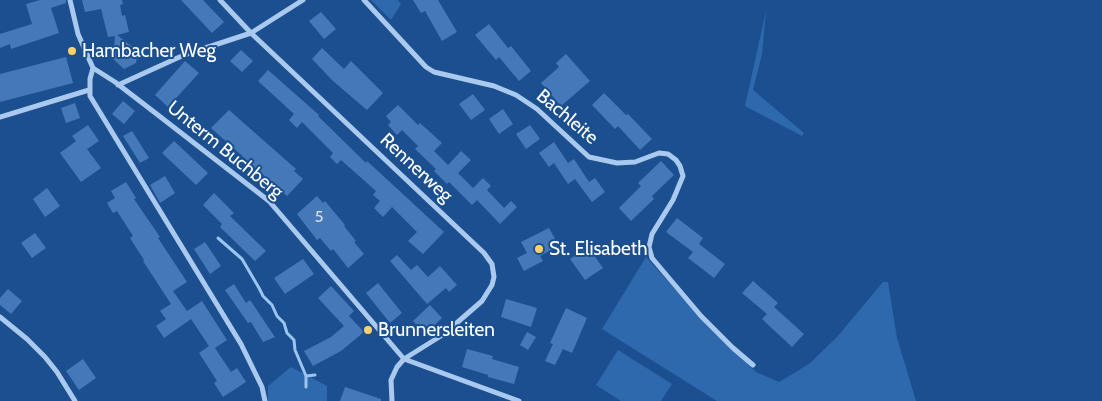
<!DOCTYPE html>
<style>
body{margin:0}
canvas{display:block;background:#1b4f8f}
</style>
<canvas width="1102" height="401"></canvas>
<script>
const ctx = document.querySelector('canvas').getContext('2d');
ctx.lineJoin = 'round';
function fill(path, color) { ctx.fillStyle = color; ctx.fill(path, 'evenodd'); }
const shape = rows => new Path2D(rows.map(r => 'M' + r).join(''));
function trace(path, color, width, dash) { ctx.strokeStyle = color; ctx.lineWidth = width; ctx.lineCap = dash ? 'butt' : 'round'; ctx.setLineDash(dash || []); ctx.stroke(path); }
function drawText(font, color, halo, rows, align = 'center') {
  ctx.font = font + ' Cabin,sans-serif'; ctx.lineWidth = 4; ctx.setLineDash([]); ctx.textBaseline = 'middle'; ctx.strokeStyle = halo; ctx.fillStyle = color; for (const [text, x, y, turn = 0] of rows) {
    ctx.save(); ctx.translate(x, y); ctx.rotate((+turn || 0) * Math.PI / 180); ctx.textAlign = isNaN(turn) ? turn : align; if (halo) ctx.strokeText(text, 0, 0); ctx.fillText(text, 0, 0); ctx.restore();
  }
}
const green = shape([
 [371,0,398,0,401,4,391,20],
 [766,11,762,54,753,90,804,133,802,136,745,106],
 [646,257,709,327,756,372,779,382,809,364,837,337,883,282,888,282,897,338,916,401,717,401,602,329],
 [618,350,672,384,661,401,621,401,596,385],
 [291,367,327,386,327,401,268,401,268,386]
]);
const stream = shape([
 [218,238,242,259,259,288,263,296,272,305,277,316,284,323,287,333,294,340,295,350,306,376,306,387],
 [306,376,315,375]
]);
const building = shape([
 [40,0,66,0,66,3,51,8,59,33,11,49,10,44,0,48,0,34,32,24,26,4],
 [82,0,122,0,123,4,120,5,122,16,125,15,129,32,117,35,138,51,136,63,124,69,113,59,115,36,108,37,101,9,85,12],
 [181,0,203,0,224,22,212,33],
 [413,0,438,0,457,32,442,41,425,11,421,13],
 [321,12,336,29,324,39,309,21],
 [489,24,508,48,511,46,531,71,519,81,499,57,496,60,475,35],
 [322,48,344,69,351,61,383,93,367,110,333,81,312,59],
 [241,50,253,61,242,72,230,61],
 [566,54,590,81,561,106,541,83,559,67,556,63],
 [66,57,73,83,0,102,0,74],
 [185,61,199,73,168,107,155,95],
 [268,70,319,115,318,116,366,163,367,161,444,232,423,254,408,241,417,232,392,207,383,217,374,208,380,201,373,195,376,191,341,160,337,164,330,157,333,153,302,122,297,128,289,120,294,114,258,81],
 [604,93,626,115,628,114,652,139,640,150,618,126,615,129,592,105],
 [473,94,485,110,471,120,459,104],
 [123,101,135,111,124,124,112,114],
 [75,103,80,118,66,123,61,108],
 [398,105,418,125,420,123,442,143,434,151,448,165,461,151,471,160,458,173,473,188,483,178,491,186,487,190,504,208,511,201,517,207,500,224,477,200,472,205,449,182,447,184,434,171,436,169,415,149,418,146,402,130,397,135,388,125,391,122,386,116],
 [503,109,513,124,499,134,489,119],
 [229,110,296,169,294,171,303,179,287,196,211,128],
 [88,125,99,141,87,149,101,168,81,182,60,153,76,141,72,136],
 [530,125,540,139,526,149,516,134],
 [132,131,149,158,140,163,123,136],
 [174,141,208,173,196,185,162,153],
 [554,142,568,163,574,159,589,182,595,178,605,192,592,202,575,179,568,184,554,163,549,167,539,153],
 [661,161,674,175,652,196,654,199,631,221,619,208,641,186,638,183],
 [165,176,175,193,160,203,150,185],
 [126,182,136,198,134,199,160,237,158,238,187,282,173,291,187,311,202,301,227,340,215,348,231,372,237,368,246,382,223,397,214,383,217,381,199,353,209,346,191,319,164,338,156,326,166,319,160,311,171,304,143,261,144,260,130,238,133,236,117,211,113,213,107,203,115,198,111,191],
 [47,188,60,206,45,217,33,199],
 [214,193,234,213,230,216,266,251,255,261,220,227,222,224,203,205],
 [317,196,323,203,325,201,345,225,344,226,356,241,354,242,364,254,348,268,333,249,331,251,320,238,317,240,297,214],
 [677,218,703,238,699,244,725,264,714,278,688,258,693,252,666,232],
 [549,228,559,246,540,256,543,261,524,271,517,258,527,253,521,242],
 [35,233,46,248,32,258,21,243],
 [205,242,221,266,210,274,194,249],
 [588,247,603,268,585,280,570,259],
 [397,255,411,270,417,265,428,277,440,266,457,285,449,292,446,288,427,304,390,261],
 [303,259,314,274,285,294,274,278],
 [753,281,778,303,774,307,804,334,792,347,762,319,767,314,742,293],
 [378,283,402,313,390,323,366,293],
 [234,284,246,303,250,300,275,337,263,342,251,322,248,323,225,290],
 [331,286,354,311,349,316,364,332,341,351,313,366,304,351,331,337,344,326,318,298],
 [8,289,22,301,11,314,0,305,0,298],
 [506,299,537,308,531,327,501,317],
 [430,305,442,318,425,334,413,321],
 [566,308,587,318,572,353,563,349,555,365,545,361,553,344,550,343],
 [527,332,536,337,528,350,520,345],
 [467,349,493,356,492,359,519,367,514,384,488,377,488,375,462,367],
 [83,359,96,378,79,390,66,371],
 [345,387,381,399,381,401,340,401]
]);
const street = shape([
 [70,0,78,34,93,68,90,79,90,96,241,344,262,387,265,401],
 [220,0,251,33,484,253,492,264,494,277,492,285,482,301,444,334,404,359,397,367,391,380,392,401],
 [364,0,426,67,434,72,494,86,516,95,537,109,589,157,617,163,635,162,659,153,668,154,676,160,680,166,683,176,673,200,652,234,649,247,652,258,701,316,733,348,753,365],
 [93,68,115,82,145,105,269,201,404,359,519,401],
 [118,85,184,55,251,33,303,0],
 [0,117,89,90],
 [0,317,27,339,45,357,57,372,75,401]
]);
const markers = [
 [72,51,5,"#ffd166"],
 [539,249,5,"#ffd166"],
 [368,330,5,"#ffd166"]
];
const numberNames = [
 ["5",319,217]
];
const poiNames = [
 ["Hambacher Weg",82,51],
 ["St. Elisabeth",549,249],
 ["Brunnersleiten",378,330]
];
const streetNames = [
 ["Bachleite",567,117,40],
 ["Unterm Buchberg",225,150,39],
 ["Rennerweg",416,168,43]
];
fill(green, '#2e69ad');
trace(stream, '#9cc4f0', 3);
fill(building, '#4478b7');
trace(street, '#a9c9ee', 5);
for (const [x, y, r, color] of markers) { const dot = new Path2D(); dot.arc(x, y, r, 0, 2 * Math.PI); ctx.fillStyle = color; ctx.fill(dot); trace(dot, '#1b4f8f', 2); }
drawText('16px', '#d0dded', null, numberNames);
drawText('19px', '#fff', '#1b4f8f', poiNames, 'left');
drawText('19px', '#fff', '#1b4f8f', streetNames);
</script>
